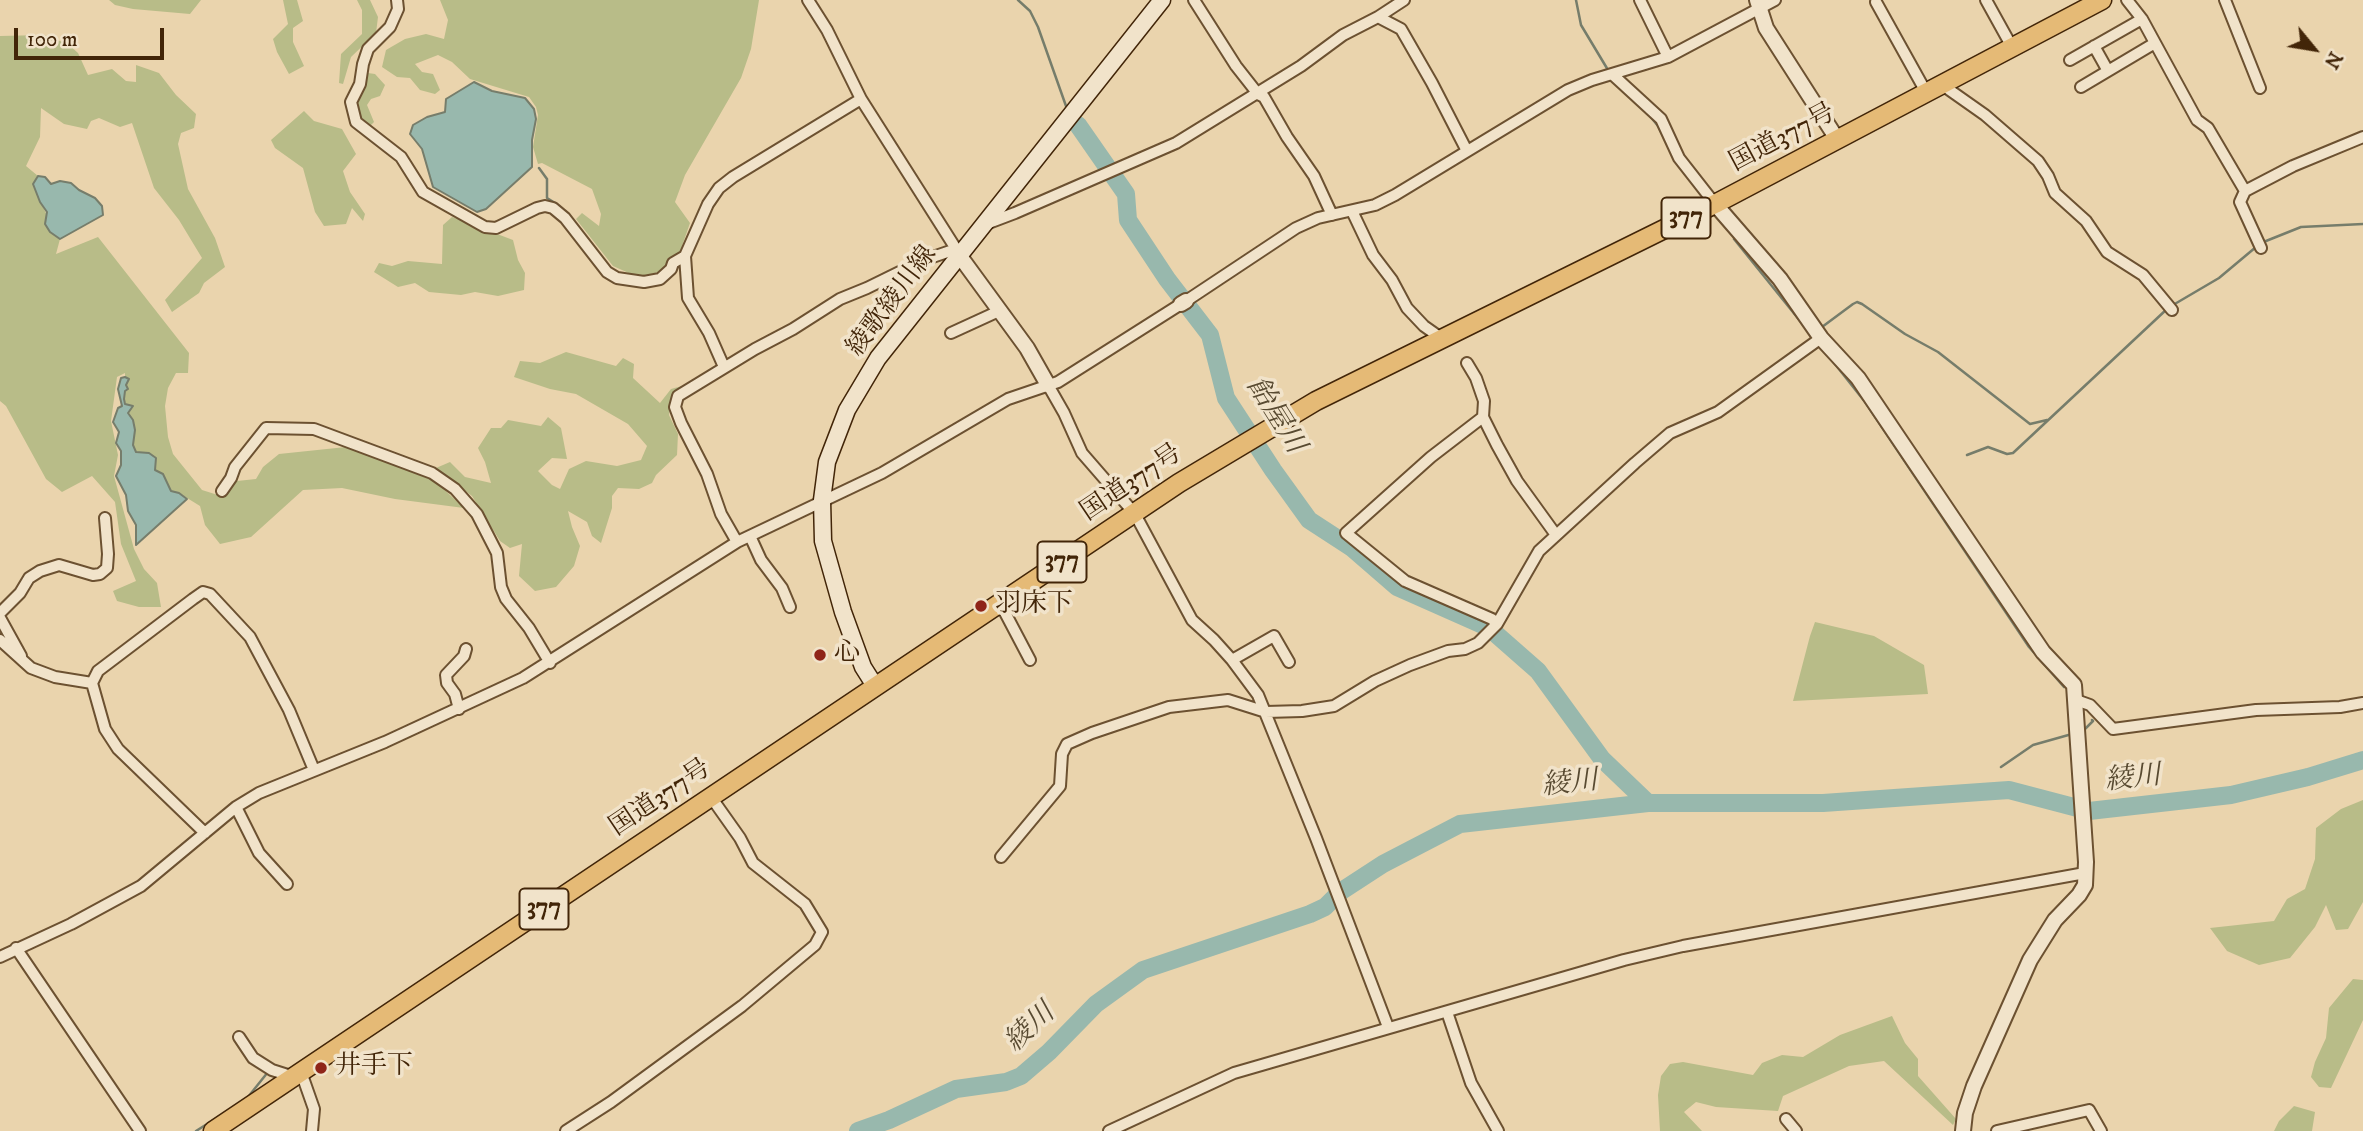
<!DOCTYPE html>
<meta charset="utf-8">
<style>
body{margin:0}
#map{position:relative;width:2363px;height:1131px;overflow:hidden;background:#ead4ad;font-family:"IM FELL DW Pica",serif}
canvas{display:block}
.north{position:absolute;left:2279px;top:14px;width:70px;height:70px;-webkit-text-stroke:5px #f1e3ca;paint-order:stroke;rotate:120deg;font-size:19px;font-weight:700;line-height:28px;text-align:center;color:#422508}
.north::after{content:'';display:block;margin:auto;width:24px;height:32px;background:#422508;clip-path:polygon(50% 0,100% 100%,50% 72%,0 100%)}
.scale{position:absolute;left:14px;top:28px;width:150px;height:32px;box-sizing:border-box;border:4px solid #422508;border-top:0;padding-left:9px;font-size:21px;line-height:24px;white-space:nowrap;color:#422508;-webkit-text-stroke:5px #f1e3ca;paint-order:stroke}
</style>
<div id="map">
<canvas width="2363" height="1131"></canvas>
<div class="north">N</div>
<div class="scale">100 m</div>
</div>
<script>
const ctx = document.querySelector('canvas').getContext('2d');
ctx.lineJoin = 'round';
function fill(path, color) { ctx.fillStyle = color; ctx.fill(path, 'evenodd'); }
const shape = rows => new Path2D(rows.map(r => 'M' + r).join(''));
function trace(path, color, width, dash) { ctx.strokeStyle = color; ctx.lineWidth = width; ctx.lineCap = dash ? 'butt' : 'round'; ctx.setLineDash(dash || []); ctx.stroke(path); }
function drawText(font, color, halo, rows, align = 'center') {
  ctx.font = font + ' "IM FELL DW Pica","Noto Serif JP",serif'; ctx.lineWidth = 7; ctx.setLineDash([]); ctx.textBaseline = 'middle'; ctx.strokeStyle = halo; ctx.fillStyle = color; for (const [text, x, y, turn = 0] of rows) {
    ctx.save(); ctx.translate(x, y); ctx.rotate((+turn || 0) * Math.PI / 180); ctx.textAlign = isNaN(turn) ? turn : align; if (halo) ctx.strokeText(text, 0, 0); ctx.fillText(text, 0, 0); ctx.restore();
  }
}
const green = shape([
 [109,0,201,0,190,14,133,9,115,5],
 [283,0,297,0,303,21,293,28,293,42,304,66,289,74,277,52,273,39,288,24],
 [357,0,370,0,378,17,376,33,351,57,343,84,339,83,341,54,362,34,362,10],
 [440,0,759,0,751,49,741,78,685,175,675,202,690,223,680,252,667,259,668,264,658,272,645,276,631,274,613,266,576,219,582,213,599,226,601,214,592,189,542,163,538,164,533,147,538,115,536,107,529,97,470,79,452,62,438,55,415,64,422,72,433,74,440,90,435,94,420,90,410,78,397,77,382,67,386,50,405,39,426,34,444,39,448,20],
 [44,35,68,44,78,53,88,75,112,69,126,81,136,82,136,65,159,73,176,95,196,114,194,128,181,133,178,144,188,189,215,238,225,267,204,283,199,293,172,312,165,300,202,258,179,220,154,188,132,123,120,127,99,118,91,121,87,129,64,124,41,108,40,137,26,166,38,176,33,184,55,234,60,239,56,254,98,237,189,353,188,373,176,373,168,388,165,406,168,437,173,454,202,490,221,496,237,481,256,479,263,467,279,454,346,447,435,481,464,508,395,499,342,488,303,490,251,537,220,544,205,525,200,506,179,493,171,491,166,480,155,470,156,464,143,454,136,452,133,445,135,430,124,399,125,385,129,380,125,377,125,373,117,377,111,421,118,455,114,476,134,549,144,569,157,583,161,607,139,607,117,601,113,591,136,581,121,544,115,502,92,476,62,492,46,479,6,406,0,401,0,36],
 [368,73,375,74,385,85,380,96,371,99,367,105,374,122,369,127,360,117,354,103],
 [304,111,314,121,342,129,356,154,343,171,350,192,365,214,363,221,352,208,346,224,324,226,315,212,303,168,275,148,271,140],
 [452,217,513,240,518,260,525,273,524,290,498,296,475,292,461,295,429,292,415,283,398,287,374,272,379,263,392,266,408,261,442,264,443,225],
 [566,352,616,366,623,358,634,364,633,378,660,403,671,389,682,386,672,396,669,415,678,434,677,455,656,475,652,483,639,489,618,488,612,496,612,508,601,543,592,536,587,522,568,511,572,527,580,546,574,566,556,587,535,591,519,576,522,544,510,548,500,541,472,496,436,468,450,462,465,477,491,483,485,462,478,448,491,428,501,428,508,420,541,426,548,417,561,428,567,459,552,458,538,471,552,485,560,489,569,469,586,461,617,466,641,460,647,446,628,424,576,394,550,389,514,377,520,361,540,363],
 [1815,622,1874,636,1924,665,1928,694,1793,701,1810,636],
 [2363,800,2363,902,2348,929,2336,930,2326,905,2315,927,2290,958,2259,965,2227,951,2210,928,2274,921,2287,899,2305,889,2315,859,2316,828,2341,809],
 [2353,979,2363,980,2363,1020,2331,1088,2319,1087,2311,1077,2315,1062,2326,1038,2329,1008],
 [1892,1016,1905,1043,1918,1059,1918,1076,1956,1119,1953,1125,1884,1061,1849,1066,1783,1096,1778,1111,1716,1107,1696,1102,1684,1112,1702,1131,1660,1131,1658,1095,1661,1076,1670,1064,1683,1062,1753,1075,1762,1063,1782,1055,1803,1057,1840,1035],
 [2294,1106,2315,1112,2312,1131,2274,1131,2279,1121]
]);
const water = shape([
 [474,82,492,91,525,98,534,109,536,119,532,140,532,167,486,209,477,212,433,187,422,149,410,134,413,125,427,117,445,112,446,99,474,82],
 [38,176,45,177,51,184,60,181,71,183,79,190,95,198,102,206,103,215,60,239,50,232,45,224,47,212,40,202,33,184,38,176],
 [125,377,129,379,126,385,128,389,125,391,124,399,125,404,133,406,128,413,133,420,135,430,133,445,136,452,149,453,156,458,155,470,163,474,171,491,179,493,187,499,136,545,136,525,128,511,126,495,116,476,121,465,121,451,116,443,119,432,113,422,118,408,122,406,118,389,121,378,125,377]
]);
const stream = shape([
 [1018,0,1030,11,1038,27,1066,106],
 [1576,0,1581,25,1608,70],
 [1650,116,1658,126,1674,158],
 [539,168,547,179,547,198,555,203],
 [1734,239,1809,332],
 [2261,243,2301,227,2363,224],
 [2173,305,2219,278,2256,247],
 [1822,327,1853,304,1857,302,1862,304,1905,334,1938,352,2030,424,2047,420],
 [1831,359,1865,402,2029,647,2064,687],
 [1967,455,1988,447,2007,454,2013,453,2167,309],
 [2082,732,2093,721,2092,720],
 [2001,767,2033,745,2072,734],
 [248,1097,268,1072],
 [196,1131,237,1105]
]);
const river = shape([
 [1078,125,1126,194,1128,220,1167,279,1210,335,1226,398,1273,470,1309,520,1352,548,1397,587,1485,626],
 [1497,635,1538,671,1602,759,1648,803],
 [858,1131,889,1120,956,1089,1006,1082,1021,1076,1049,1052,1096,1004,1143,970,1310,914,1325,907,1340,892,1383,864,1460,824,1648,803,1823,803,2009,790,2089,811,2231,795,2308,777,2363,760]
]);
const minor = shape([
 [397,0,398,9,390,27,368,49,363,64,360,84,351,102,356,122,401,157,423,192,485,227,496,228,537,208,545,206,553,208,565,218,607,272,617,278,644,282,660,279,671,269,673,263,685,256,708,204,719,188,733,177,861,99],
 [808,0,827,30,861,99,958,252],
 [1194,0,1236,66,1258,94,1264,97,1287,137,1314,176,1332,215],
 [1640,0,1668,57],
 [1986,0,2012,47],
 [2127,0,2142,19,2197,120,2208,128,2245,191],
 [2225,0,2260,88],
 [1876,2,1926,92],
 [1378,17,1401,29,1432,83,1467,151],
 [2094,46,2108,71],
 [2070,60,2142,19],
 [1612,74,1661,119,1679,158,1715,204],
 [1941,84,1985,115,2038,161,2048,176,2055,193,2086,221,2107,252,2143,275,2172,310],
 [2081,87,2155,43],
 [1352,211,1373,255,1392,280,1407,308,1424,326,1441,338],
 [986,224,1015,213,1176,143,1301,66,1343,35,1378,17,1404,0],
 [2261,248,2240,202,2245,191,2293,166,2363,137],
 [685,256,688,298,709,333,724,367],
 [1186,301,1296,228,1318,218,1375,205,1395,195,1568,90,1592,80,1668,57,1775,0],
 [951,333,999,311],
 [1467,363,1476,378,1484,401,1483,417,1497,445,1517,481,1556,535],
 [1048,385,1064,413,1082,453,1135,514,1192,620,1214,640,1232,660,1258,695,1316,838,1388,1027],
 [1483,417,1431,457,1346,533,1405,581,1492,619,1497,624],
 [222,491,231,478,235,467,266,428,314,429,432,473,455,489,477,514,497,553,501,587,506,599,529,628,550,663],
 [750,536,761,560,782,588,790,607],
 [737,542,721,514,707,474,681,423,675,407,678,396,755,349,793,329,840,299,867,288,924,260,956,249],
 [1000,603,1030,660],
 [0,613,20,593,29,578,40,571,59,565,93,575,100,574,107,568,108,554,105,518],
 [0,618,21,656],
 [0,640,31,668,55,677,92,683,105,729,118,749,205,833],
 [1232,660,1274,636,1289,662],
 [92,683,98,671,193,599,203,592,210,594,250,637,289,710,314,770],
 [2076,700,2090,705,2113,729,2256,710,2340,707,2363,703],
 [459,709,455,694,447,683,446,675,464,656,466,649],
 [236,807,259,853,287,884],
 [1001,857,1060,786,1062,754,1067,744,1092,733,1169,707,1228,700,1266,712,1302,711,1334,706,1375,681,1410,665,1448,651,1465,649,1478,643,1497,624,1539,551,1635,463,1670,433,1718,412,1821,338],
 [16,948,140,1131],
 [0,957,71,924,141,886,236,807,259,793,385,742,523,678,737,542,882,473,1008,399,1058,382,1181,304],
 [1447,1012,1471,1083,1498,1131],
 [239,1037,253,1058,272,1070,294,1077],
 [301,1072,314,1109,312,1131],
 [1786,1119,1796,1131],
 [566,1131,611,1102,742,1006,815,945,822,932,805,904,753,863,740,838,711,797],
 [1109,1131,1234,1073,1624,960,1683,946,2085,873],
 [1997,1131,2089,1110,2101,1131]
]);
const tertiary = shape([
 [1757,0,1766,28,1837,139],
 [1715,204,1780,279,1821,338,1858,378,2043,652,2074,685,2086,862,2085,885,2079,895,2055,920,2030,960,1974,1086,1965,1113,1963,1131],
 [959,255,1027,348,1048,385],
 [1181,304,1186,301]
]);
const secondary = shape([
 [875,686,863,667,843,612,823,541,822,500,827,462,847,410,878,358,1162,0]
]);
const trunk = shape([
 [213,1131,1179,483,1316,401,1715,204,2102,0]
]);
const markers = [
 [981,606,7,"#8f2418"],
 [820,655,7,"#8f2418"],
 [321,1068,7,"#8f2418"]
];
const shields = [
 [1686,218,49],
 [1062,562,49],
 [544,909,49]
];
const shieldNames = [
 ["377",1686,218],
 ["377",1062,562],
 ["377",544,909]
];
const streetNames = [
 ["国道377号",1783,139,-28],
 ["綾歌綾川線",893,302,-53],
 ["国道377号",1132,484,-34],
 ["国道377号",661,799,-34]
];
const poiNames = [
 ["羽床下",995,606],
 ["心",834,655],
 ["井手下",335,1068]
];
const waterNames = [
 ["飴屋川",1274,416,58],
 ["綾川",2133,780,-6],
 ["綾川",1570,785,-6],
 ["綾川",1031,1029,-43]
];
fill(green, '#b8bc88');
fill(water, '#98b8ad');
trace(water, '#767d6b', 2);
trace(stream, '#767d6b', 2.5);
trace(river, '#98b8ad', 18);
trace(minor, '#6c5131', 14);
trace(tertiary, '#6c5131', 18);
trace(secondary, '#422508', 19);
trace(trunk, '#422508', 21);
trace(minor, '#f1e3ca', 10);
trace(tertiary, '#f1e3ca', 14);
trace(secondary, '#f1e3ca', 16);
trace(trunk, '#e5ba76', 18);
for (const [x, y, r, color] of markers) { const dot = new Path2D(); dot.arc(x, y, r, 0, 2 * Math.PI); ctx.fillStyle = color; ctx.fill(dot); trace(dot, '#f1e3ca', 2.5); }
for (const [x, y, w] of shields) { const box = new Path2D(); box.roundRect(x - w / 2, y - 20.5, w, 41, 5); ctx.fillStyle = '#f1e3ca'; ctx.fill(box); trace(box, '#422508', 2); }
drawText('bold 24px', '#422508', null, shieldNames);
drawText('26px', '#422508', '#f1e3ca', streetNames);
drawText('26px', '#422508', '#f1e3ca', poiNames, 'left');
drawText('italic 28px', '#584a31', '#f1e3ca', waterNames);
</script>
